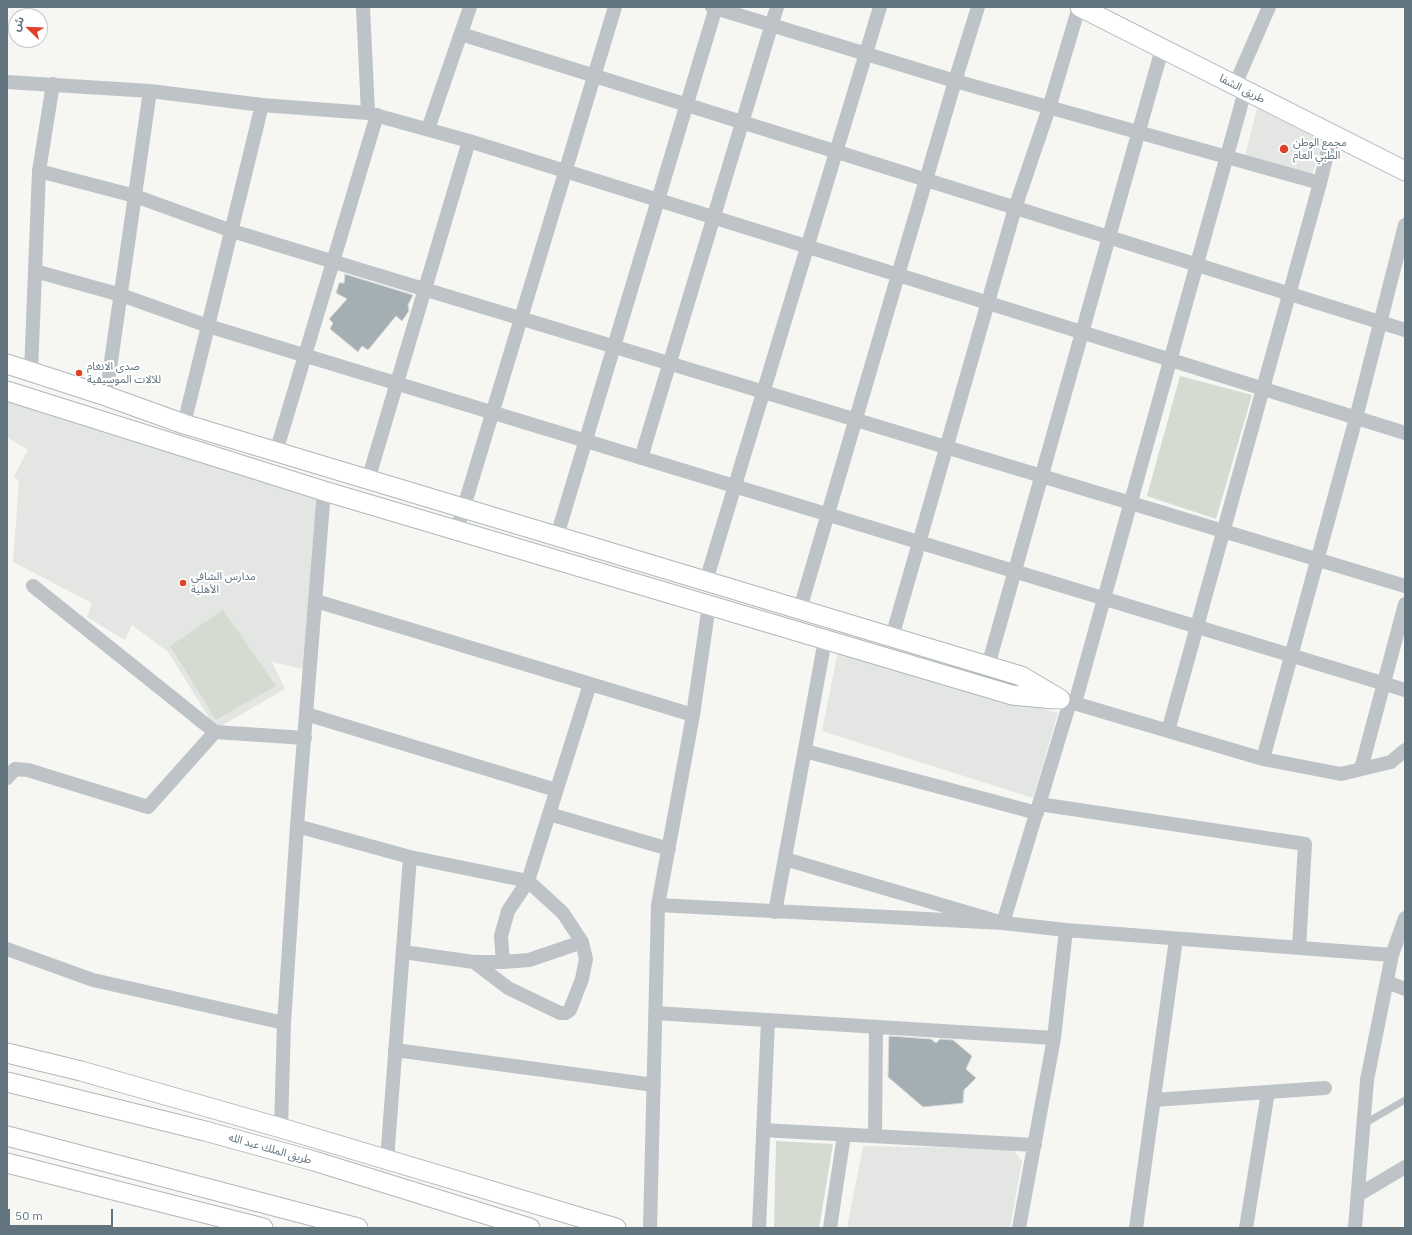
<!DOCTYPE html>
<meta charset="utf-8">
<style>
body{margin:0}
#map{position:relative;width:1412px;height:1235px;overflow:hidden;background:#f6f6f3;font-family:"IBM Plex Sans","Noto Sans Arabic",sans-serif}
canvas{display:block}
.frame{position:absolute;inset:0;border:8px solid #62757e;pointer-events:none}
.north{position:absolute;left:8px;top:8px;width:40px;height:40px;box-sizing:border-box;background:#fff;border:1px solid #c0c8cb;border-radius:50%;rotate:293deg;font-size:11px;font-weight:700;line-height:16px;text-align:center;color:#62757e}
.north::after{content:'';display:block;margin:auto;width:14px;height:18px;background:#e14029;clip-path:polygon(50% 0,100% 100%,50% 72%,0 100%)}
.scale{position:absolute;left:8px;top:1209px;width:105px;height:18px;box-sizing:border-box;border:2px solid #62757e;border-top:0;padding-left:5px;font-size:12px;line-height:14px;white-space:nowrap;color:#62757e;-webkit-text-stroke:3px #fff;paint-order:stroke}
</style>
<div id="map">
<canvas width="1412" height="1235"></canvas>
<div class="frame"></div>
<div class="north">ش</div>
<div class="scale">50 m</div>
</div>
<script>
const ctx = document.querySelector('canvas').getContext('2d');
ctx.lineJoin = 'round';
function fill(path, color) { ctx.fillStyle = color; ctx.fill(path, 'evenodd'); }
const shape = rows => new Path2D(rows.map(r => 'M' + r).join(''));
function trace(path, color, width, dash) { ctx.strokeStyle = color; ctx.lineWidth = width; ctx.lineCap = dash ? 'butt' : 'round'; ctx.setLineDash(dash || []); ctx.stroke(path); }
function drawText(font, color, halo, rows, align = 'center') {
  ctx.font = font + ' "IBM Plex Sans","Noto Sans Arabic",sans-serif'; ctx.lineWidth = 4; ctx.setLineDash([]); ctx.textBaseline = 'middle'; ctx.strokeStyle = halo; ctx.fillStyle = color; for (const [text, x, y, turn = 0] of rows) {
    ctx.save(); ctx.translate(x, y); ctx.rotate((+turn || 0) * Math.PI / 180); ctx.textAlign = isNaN(turn) ? turn : align; if (halo) ctx.strokeText(text, 0, 0); ctx.fillText(text, 0, 0); ctx.restore();
  }
}
const built = shape([
 [1257,108,1324,142,1311,177,1245,157],
 [7,401,317,495,308,670,272,662,285,689,216,729,168,652,132,625,125,640,87,617,92,603,13,562,19,481,14,476,28,450,7,437],
 [838,651,1058,713,1033,798,822,731],
 [863,1146,1013,1149,1022,1161,1010,1228,847,1228]
]);
const green = shape([
 [1180,376,1252,395,1216,519,1147,496],
 [223,610,276,686,216,720,170,646],
 [776,1141,833,1144,819,1228,774,1228]
]);
const building = shape([
 [345,274,413,295,408,305,409,311,402,321,396,316,368,350,362,346,358,352,330,329,333,323,329,319,347,299,336,293,339,283,344,283,345,274],
 [889,1036,931,1039,936,1043,940,1039,953,1040,972,1056,966,1069,976,1078,964,1090,963,1103,923,1107,888,1077,889,1036]
]);
const lane = shape([
 [1364,1124,1405,1100]
]);
const street = shape([
 [363,7,368,113],
 [712,7,955,81,1320,183],
 [461,34,1405,330],
 [7,82,150,91,262,105,368,113,469,141,1405,433],
 [1235,85,1269,7],
 [428,129,470,7],
 [39,171,135,196,232,231,1405,586],
 [35,271,121,295,208,326,1405,690],
 [31,372,39,171,53,84],
 [106,396,150,91],
 [184,424,262,105],
 [276,452,377,115],
 [641,458,777,7],
 [368,480,469,141],
 [457,530,615,7],
 [557,536,716,7],
 [706,581,880,7],
 [33,586,215,732],
 [316,601,693,715],
 [800,609,955,81,978,7],
 [892,637,1015,208,1049,108,1079,7],
 [988,666,1162,49],
 [1067,701,1263,759,1341,774,1391,762,1405,750],
 [1075,703,1245,91],
 [306,714,556,790],
 [1168,731,1320,183,1332,134],
 [805,751,1037,813],
 [1263,759,1356,418,1405,225],
 [1361,769,1405,604],
 [7,778,15,769,28,770,148,807,215,732,305,738],
 [1039,804,1305,844,1299,948],
 [549,814,669,849],
 [297,826,410,857,528,881,590,684],
 [785,859,1003,923,1070,702],
 [658,905,1003,923,1066,930,1392,955],
 [775,912,825,640],
 [7,949,93,980,284,1023],
 [403,952,474,962,503,962,529,960,582,942],
 [474,962,508,988,560,1013,566,1013,570,1010,582,979,586,959,582,942,563,913,528,881,508,911,501,936,503,962],
 [1387,982,1405,989],
 [655,1013,1054,1038],
 [395,1050,654,1085],
 [1154,1100,1325,1088],
 [281,1128,284,1023,297,826,324,491],
 [763,1130,1035,1145],
 [875,1136,876,1027],
 [387,1160,410,857],
 [1358,1195,1405,1167],
 [650,1228,658,905,693,715,709,605],
 [759,1228,768,1020],
 [830,1228,844,1135],
 [1019,1228,1054,1038,1066,930],
 [1136,1228,1176,939],
 [1246,1228,1268,1092],
 [1355,1228,1367,1080,1392,955,1405,918]
]);
const secondary = shape([
 [1080,7,1405,171],
 [7,364,106,396,184,424,1021,676,1060,699],
 [7,391,324,491,1012,695,1054,699],
 [7,1053,81,1071,281,1128,616,1228],
 [7,1082,205,1131,314,1161,530,1228],
 [7,1136,358,1228],
 [7,1163,263,1228]
]);
const markers = [
 [1284,149,5,"#e14029"],
 [79,373,4,"#e14029"],
 [183,583,4,"#e14029"]
];
const streetNames = [
 ["طريق الشفا",1242,89,27],
 ["طريق الملك عبد الله",270,1149,16]
];
const poiNames = [
 ["مجمع الوطن",1293,143],
 ["الطبي العام",1293,156],
 ["صدى الانغام",87,367],
 ["للآلات الموسيقية",87,380],
 ["مدارس الشافي",191,577],
 ["الأهلية",191,590]
];
fill(built, '#e4e6e4');
fill(green, '#d6dbd2');
fill(building, '#a4afb3');
trace(building, '#d8d8d6', 1);
trace(secondary, '#b0b7ba', 21);
trace(lane, '#bdc3c6', 7);
trace(street, '#bdc3c6', 14);
trace(secondary, '#fff', 19);
for (const [x, y, r, color] of markers) { const dot = new Path2D(); dot.arc(x, y, r, 0, 2 * Math.PI); ctx.fillStyle = color; ctx.fill(dot); trace(dot, '#fff', 1.5); }
drawText('11px', '#62757e', '#fff', streetNames);
drawText('11px', '#62757e', '#fff', poiNames, 'left');
</script>
